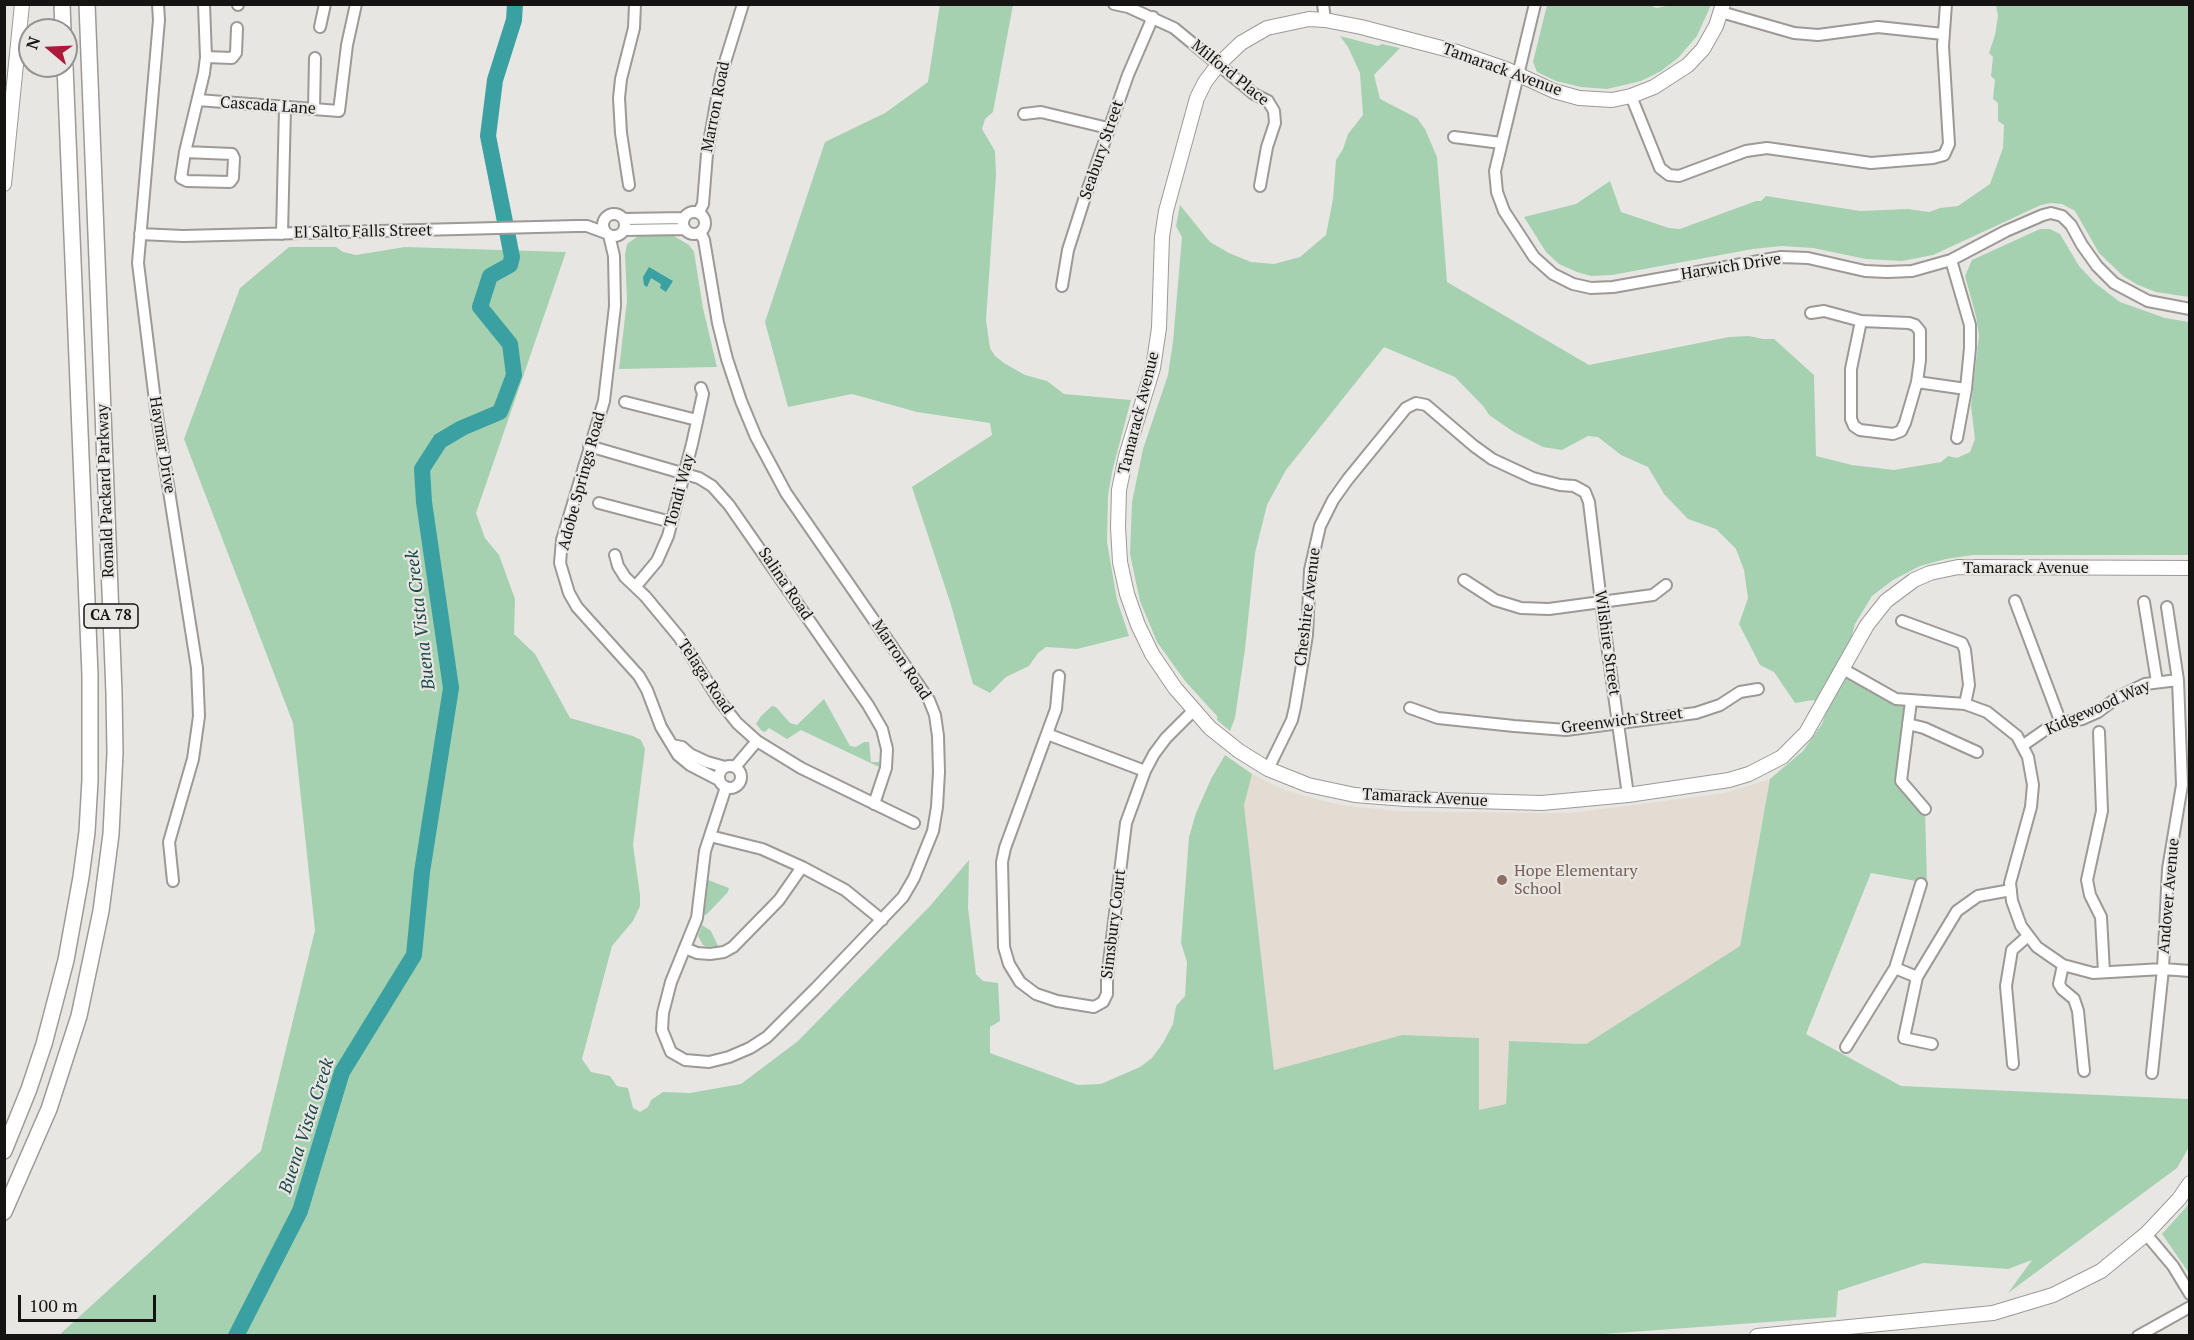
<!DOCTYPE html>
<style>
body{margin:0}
#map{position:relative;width:2194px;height:1340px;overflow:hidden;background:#e8e6e3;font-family:"PT Serif",serif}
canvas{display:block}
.frame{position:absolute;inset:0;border:6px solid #151413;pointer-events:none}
.north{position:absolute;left:18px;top:18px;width:60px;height:60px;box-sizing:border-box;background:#e8e6e3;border:2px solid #949290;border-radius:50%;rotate:289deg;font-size:16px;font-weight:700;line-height:24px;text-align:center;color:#151413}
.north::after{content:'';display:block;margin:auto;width:21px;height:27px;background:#ad193d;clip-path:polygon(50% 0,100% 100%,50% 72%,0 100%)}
.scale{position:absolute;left:18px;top:1295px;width:138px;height:27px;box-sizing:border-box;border:3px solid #151413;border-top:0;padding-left:8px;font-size:18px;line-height:21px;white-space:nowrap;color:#151413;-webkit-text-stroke:4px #e8e6e3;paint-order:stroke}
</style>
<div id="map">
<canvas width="2194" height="1340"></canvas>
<div class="frame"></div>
<div class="north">N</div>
<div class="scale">100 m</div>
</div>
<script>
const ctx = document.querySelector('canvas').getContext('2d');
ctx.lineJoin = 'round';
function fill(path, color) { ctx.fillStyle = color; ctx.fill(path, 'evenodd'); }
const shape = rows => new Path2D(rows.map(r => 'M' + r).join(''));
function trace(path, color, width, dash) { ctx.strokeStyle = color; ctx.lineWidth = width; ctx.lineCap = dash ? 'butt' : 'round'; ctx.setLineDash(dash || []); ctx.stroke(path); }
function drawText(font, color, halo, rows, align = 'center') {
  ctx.font = font + ' "PT Serif",serif'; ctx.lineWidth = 4.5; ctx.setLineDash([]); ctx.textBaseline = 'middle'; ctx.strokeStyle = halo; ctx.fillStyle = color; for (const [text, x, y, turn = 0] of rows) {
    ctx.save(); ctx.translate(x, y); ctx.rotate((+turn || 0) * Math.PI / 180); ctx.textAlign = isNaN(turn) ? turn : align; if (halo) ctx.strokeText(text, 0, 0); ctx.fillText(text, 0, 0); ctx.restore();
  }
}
const built = shape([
 [1252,774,1285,790,1323,801,1349,806,1398,811,1554,813,1578,812,1725,793,1770,779,1740,946,1586,1044,1509,1041,1506,1104,1479,1111,1479,1039,1402,1035,1274,1071,1244,805]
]);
const green = shape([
 [940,4,1013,5,993,112,985,119,982,129,995,151,996,175,986,320,990,348,995,356,1004,363,1025,375,1047,381,1064,394,1131,400,1112,472,1108,496,1107,542,1117,600,1129,636,1077,649,1046,647,1038,653,1029,666,1006,677,990,693,973,684,951,605,912,487,992,435,990,423,917,412,852,394,788,407,765,322,825,142,885,113,928,82],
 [1648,4,1656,8,1671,5,1711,5,1697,36,1678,58,1661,71,1641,81,1607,89,1581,87,1556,81,1537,72,1533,62,1547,5],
 [1996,5,2189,5,2189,297,2156,292,2138,285,2123,276,2099,253,2075,211,2062,204,2051,203,2041,205,1933,255,1902,261,1866,259,1813,248,1782,246,1753,249,1612,275,1591,276,1577,272,1559,264,1546,252,1524,217,1576,204,1610,181,1621,212,1669,228,1680,229,1756,201,1761,201,1766,196,1860,211,1908,209,1929,212,1940,208,1958,206,1990,184,2003,148,2004,125,1998,121,1998,103,1993,99,1995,80,1991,76,1993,57,1989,53,1995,35,1998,16],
 [1340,36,1378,46,1382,44,1400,48,1374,75,1380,99,1417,118,1425,129,1437,157,1447,282,1589,365,1729,337,1749,336,1763,339,1774,339,1814,375,1816,456,1852,465,1894,470,1941,462,1948,456,1957,458,1970,452,1975,439,1971,406,1979,335,1976,316,1965,276,1972,260,2040,229,2050,229,2060,234,2079,266,2095,283,2120,302,2165,318,2189,322,2189,555,1973,555,1946,559,1920,566,1893,580,1872,596,1855,624,1843,668,1911,701,1901,780,1925,809,1927,883,1871,873,1806,1034,1901,1086,2189,1099,2189,1147,2177,1168,2008,1293,2032,1260,2008,1269,1923,1263,1838,1291,1836,1317,1590,1335,58,1336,261,1151,315,930,293,723,184,439,240,288,289,247,336,247,343,252,356,255,405,247,566,252,476,513,485,538,499,555,515,599,514,634,535,654,570,718,633,736,641,740,645,749,633,845,640,895,640,906,633,921,612,946,582,1059,591,1072,610,1076,617,1086,628,1088,633,1108,640,1112,648,1107,651,1100,663,1092,690,1093,741,1084,798,1041,930,906,969,860,968,908,976,974,983,981,998,983,1000,1021,990,1027,990,1053,1078,1085,1101,1084,1140,1067,1152,1058,1163,1043,1173,1024,1176,1006,1185,996,1187,962,1181,943,1189,837,1196,813,1211,779,1225,755,1252,774,1244,805,1274,1070,1402,1035,1479,1038,1479,1110,1506,1104,1509,1041,1586,1044,1740,946,1770,779,1803,751,1822,724,1827,710,1813,700,1795,703,1774,672,1760,665,1739,624,1748,598,1744,570,1736,549,1716,529,1688,519,1664,494,1648,467,1621,455,1598,437,1588,436,1562,450,1543,447,1514,432,1489,415,1484,407,1455,377,1384,347,1286,470,1267,505,1255,553,1245,649,1235,718,1230,731,1217,720,1217,716,1185,681,1157,642,1140,601,1130,554,1132,502,1143,449,1168,375,1173,342,1182,237,1176,226,1180,205,1210,242,1229,253,1251,262,1274,264,1300,257,1326,235,1333,199,1336,160,1343,149,1348,134,1363,115,1360,73,1348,47],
 [672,235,689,245,694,252,703,308,717,367,619,369,627,300,625,254,627,244,638,236],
 [824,699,850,746,856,747,864,742,869,742,871,762,879,762,879,767,801,730,787,739,769,728,765,732,762,731,756,724,761,716,772,706,776,707,790,723,797,725],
 [708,880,729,888,728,892,706,915,704,915],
 [702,925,711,931,718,946,707,947,703,945,698,936],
 [2189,1204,2189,1273,2162,1234]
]);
const water = shape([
 [649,267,673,281,666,292,660,288,661,284,651,278,647,287,644,285,643,277]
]);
const river = shape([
 [236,1336,300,1211,342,1072,414,955,422,872,451,688,424,502,422,469,440,441,462,428,500,412,514,375,510,344,480,307,490,276,510,265,512,257,488,136,495,80,514,20,515,4]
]);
const minor = shape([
 [158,4,159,20,138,263,156,409,197,668,199,716,193,759,169,842,173,881],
 [1114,4,1128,7,1174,28,1254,94,1268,101,1274,111,1275,123,1267,147,1260,186],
 [1323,4,1325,20],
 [1535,4,1495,171,1497,192,1504,211,1534,257,1553,274,1573,284,1591,288,1613,287,1781,257,1808,258,1865,271,1887,272,1912,271,1951,260,2006,231,2043,215,2051,213,2062,216,2071,225,2082,245,2097,266,2114,283,2148,301,2190,309],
 [238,5,238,4],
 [1721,12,1794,33,1818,35,1878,27,1943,34],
 [320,27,325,4],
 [206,57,232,58,236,53,237,28],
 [1631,96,1660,168,1669,175,1679,176,1746,151,1767,148,1871,163,1933,158,1944,155,1949,144,1943,46,1946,4],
 [198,100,339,111,347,45,356,4],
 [314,109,315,58],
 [1024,114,1041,112,1108,128],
 [1454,137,1501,143],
 [185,152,232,154,234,158,233,178,230,182,187,181,181,178,185,152,204,73,206,57,204,4],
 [629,185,621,133,619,98,621,79,634,28,635,4],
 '683 223a11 11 0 1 1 22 0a11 11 0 1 1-22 0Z',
 [699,212,703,204,707,154,721,75,743,4],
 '603 225a11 11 0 1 1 22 0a11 11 0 1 1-22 0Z',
 [624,219,684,218],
 [624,230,685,229],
 [700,232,704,240,718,323,727,359,741,401,756,437,786,493,929,700,935,715,938,736,939,772,937,807,933,831,914,878,903,897,816,988,767,1037,750,1048,729,1057,709,1062,685,1060,671,1052,662,1030,663,1013,671,982,697,918,705,851,726,787],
 [140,234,183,236,576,226,587,226,606,233],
 [282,234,285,108],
 [609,235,614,256,615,306,604,401,562,540,560,563,569,593,577,607,639,676,647,690,661,727,678,755,690,765,719,780],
 [1951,260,1970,325,1970,348,1966,389,1957,438],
 [1062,286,1068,250,1085,197,1128,75,1153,17],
 [1811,313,1824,311,1861,321,1909,323,1915,325,1920,331,1920,360,1917,382,1905,423,1901,431,1893,434,1860,430,1854,426,1851,419,1851,369,1861,321],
 [1917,382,1966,389],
 [625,402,697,420],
 [589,446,699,478,712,486,729,505,868,705,882,729,887,749,886,768,874,804],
 [599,503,671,522],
 [615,555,618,566,625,577,645,596,679,637,719,700,737,723,757,741,801,768,914,823],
 [1464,580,1495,600,1521,608,1549,609,1653,595,1666,585],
 [636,586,657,561,668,536,692,444,703,394,701,388],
 [2015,601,2061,723],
 [2144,602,2157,682],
 [1902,621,1962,643,1965,650,1969,685,1965,704],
 [1843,669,1896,699,1965,704,1987,712,2017,736,2028,757,2033,785,2031,807,2010,883,2012,901,2021,926,2037,947,2063,965,2093,973,2163,969,2190,971],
 [1059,676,1056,709,1005,848,1002,862,1004,947,1009,964,1020,982,1036,994,1057,1001,1094,1007,1103,1002,1107,994,1107,979,1126,823,1145,771,1154,754,1166,738,1194,710],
 [1911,701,1901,781,1925,809],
 [1410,708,1438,718,1514,726,1566,730,1696,713,1720,705,1740,692,1758,689],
 [1908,724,1924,728,1977,752],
 [2099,732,2102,811,2087,880,2090,895,2101,917,2104,972],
 [1047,734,1145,771],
 [672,745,682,747,690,754,707,762,725,767],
 [2022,746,2045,730,2061,723,2082,719,2098,712,2118,697,2145,684,2178,680],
 '719 777a11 11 0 1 1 22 0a11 11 0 1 1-22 0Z',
 [735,767,757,741],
 [1268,769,1292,720,1295,707,1307,635,1310,570,1320,526,1333,500,1348,479,1406,408,1416,403,1426,405,1474,446,1492,459,1533,478,1560,485,1574,486,1585,492,1589,502,1601,602,1628,795],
 [710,836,762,849,802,867,845,890,882,920],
 [685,948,697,953,710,954,724,952,733,947,779,900,802,867],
 [2063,965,2059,984,2062,989,2074,999,2078,1011,2084,1071],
 [1895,968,1917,977],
 [1932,1044,1904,1038,1917,977,1957,911,1978,896,2011,890],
 [1846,1047,1895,968,1921,884],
 [2013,1064,2006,986,2012,950,2028,936],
 [2152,1073,2163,969,2168,869,2182,785,2178,680,2167,607],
 [2146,1234,2173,1266,2190,1294],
 [2138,1336,2190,1307]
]);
const major = shape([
 [1723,4,1716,26,1703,49,1688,65,1654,87,1631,96,1612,100,1579,98,1554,91,1506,69,1457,52,1361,27,1325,20,1309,19,1267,28,1241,43,1218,65,1205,82,1197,98,1166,211,1162,237,1159,328,1153,368,1126,456,1119,490,1118,527,1120,562,1127,594,1138,625,1152,654,1175,688,1210,728,1239,751,1268,769,1308,785,1355,795,1406,799,1542,803,1628,795,1729,780,1749,774,1782,757,1806,733,1867,625,1886,601,1914,580,1930,573,1958,567,2190,568],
 [4,184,22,4],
 [1757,1336,1993,1313,2053,1295,2101,1271,2146,1234,2179,1199,2190,1183]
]);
const highway = shape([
 [62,4,63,30],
 [4,1151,29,1089,44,1044,66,960,81,877,87,832,90,780,90,675,65,66],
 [4,1212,49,1109,79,1016,101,911,111,834,115,753,114,693,87,4]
]);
const markers = [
 [1502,880,6,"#8d6e63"]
];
const shields = [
 [111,616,54]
];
const shieldNames = [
 ["CA 78",111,616]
];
const streetNames = [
 ["Tamarack Avenue",1502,70,20],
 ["Milford Place",1230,73,39],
 ["Cascada Lane",268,106,4],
 ["Marron Road",716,107,-79],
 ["Seabury Street",1102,150,-71],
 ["El Salto Falls Street",363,232,-1],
 ["Harwich Drive",1731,267,-9],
 ["Tamarack Avenue",1139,413,-76],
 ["Haymar Drive",162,445,81],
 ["Adobe Springs Road",582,481,-75],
 ["Ronald Packard Parkway",106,491,-92],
 ["Tondi Way",680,491,-75],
 ["Tamarack Avenue",2026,568],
 ["Salina Road",785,584,56],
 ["Cheshire Avenue",1308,607,-83],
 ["Wilshire Street",1607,643,82],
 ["Marron Road",901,660,56],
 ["Telaga Road",705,677,56],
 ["Kidgewood Way",2098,708,-24],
 ["Greenwich Street",1622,721,-7],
 ["Tamarack Avenue",1425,798,3],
 ["Andover Avenue",2169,896,-85],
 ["Simsbury Court",1114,924,-83]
];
const educationNames = [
 ["Hope Elementary",1514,871],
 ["School",1514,889]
];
const waterNames = [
 ["Buena Vista Creek",421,620,-97],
 ["Buena Vista Creek",307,1126,-72]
];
fill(built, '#e4dcd3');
fill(green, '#a5d1b1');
fill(water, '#3ba0a2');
trace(river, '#3ba0a2', 16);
trace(minor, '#9c9997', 14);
trace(major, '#9c9997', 16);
trace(highway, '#9c9997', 18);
trace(minor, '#fff', 10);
trace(major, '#fff', 14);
trace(highway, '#fff', 15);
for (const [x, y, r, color] of markers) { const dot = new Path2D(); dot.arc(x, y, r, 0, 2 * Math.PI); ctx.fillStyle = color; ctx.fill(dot); trace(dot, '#e8e6e3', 2); }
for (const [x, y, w] of shields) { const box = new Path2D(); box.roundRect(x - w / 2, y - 12, w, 24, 4.5); ctx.fillStyle = '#e8e6e3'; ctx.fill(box); trace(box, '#151413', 1.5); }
drawText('bold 15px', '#151413', null, shieldNames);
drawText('16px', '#151413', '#e8e6e3', streetNames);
drawText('16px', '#785e54', '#e8e6e3', educationNames, 'left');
drawText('italic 18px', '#1a4748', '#e8e6e3', waterNames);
</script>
